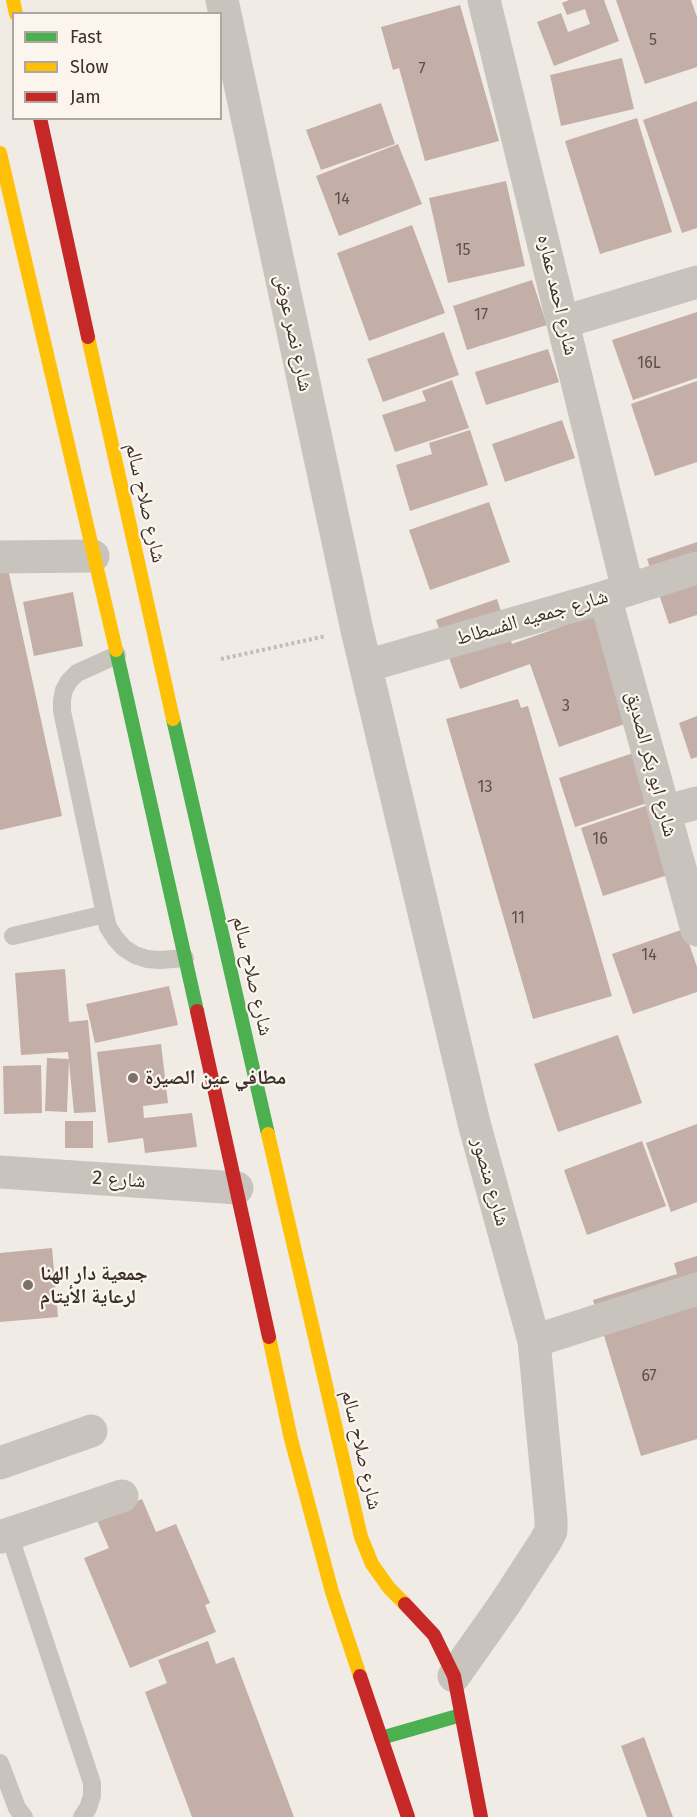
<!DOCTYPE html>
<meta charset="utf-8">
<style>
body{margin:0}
#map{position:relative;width:697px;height:1817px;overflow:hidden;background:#f0ebe5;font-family:"Fira Sans",sans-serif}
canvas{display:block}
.legend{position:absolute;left:12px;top:12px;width:210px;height:108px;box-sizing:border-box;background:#fbf5ee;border:2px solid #aea6a0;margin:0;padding:8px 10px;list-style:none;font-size:18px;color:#3b302b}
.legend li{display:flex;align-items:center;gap:12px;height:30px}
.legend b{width:30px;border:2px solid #aea6a0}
</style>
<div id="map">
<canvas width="697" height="1817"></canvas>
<ul class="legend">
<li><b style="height:8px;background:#4caf50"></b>Fast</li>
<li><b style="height:8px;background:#ffc107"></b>Slow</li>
<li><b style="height:8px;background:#c62828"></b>Jam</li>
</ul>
</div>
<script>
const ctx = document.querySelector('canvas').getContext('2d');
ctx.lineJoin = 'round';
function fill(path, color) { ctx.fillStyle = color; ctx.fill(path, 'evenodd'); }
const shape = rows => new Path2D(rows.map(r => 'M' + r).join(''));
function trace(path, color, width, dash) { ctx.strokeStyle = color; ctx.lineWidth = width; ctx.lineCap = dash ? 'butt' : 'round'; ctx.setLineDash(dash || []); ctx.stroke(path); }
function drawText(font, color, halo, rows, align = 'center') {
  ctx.font = font + ' "Fira Sans","Noto Naskh Arabic",sans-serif'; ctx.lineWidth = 4.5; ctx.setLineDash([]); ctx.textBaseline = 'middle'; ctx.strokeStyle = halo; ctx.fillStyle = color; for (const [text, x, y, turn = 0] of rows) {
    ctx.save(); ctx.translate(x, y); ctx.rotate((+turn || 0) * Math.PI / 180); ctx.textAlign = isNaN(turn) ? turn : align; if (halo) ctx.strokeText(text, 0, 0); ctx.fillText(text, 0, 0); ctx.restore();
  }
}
const building = shape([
 [569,0,604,0,619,41,554,66,537,22,561,13,568,32,590,24,585,9,567,15,562,3],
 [616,0,691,0,697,17,697,67,645,84],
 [460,5,499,141,425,161,399,68,393,70,381,27],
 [622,58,634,109,561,126,550,75],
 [697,101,697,228,682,233,643,120],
 [381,103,395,144,321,170,306,130],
 [637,118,672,232,600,254,565,141],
 [398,144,422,204,339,236,316,176],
 [506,181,525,266,448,283,429,198],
 [412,225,445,313,369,341,337,253],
 [532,280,547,325,467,350,453,306],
 [697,312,697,378,633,400,612,340],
 [444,332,459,375,383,402,367,359],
 [548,349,559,382,486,405,475,372],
 [452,380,469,428,395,452,382,415,426,401,422,391],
 [697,381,697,462,655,476,631,404],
 [562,420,575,458,505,482,492,444],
 [470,430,488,485,410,511,396,465,432,454,429,443],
 [489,502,510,562,430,590,409,530],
 [697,542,697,615,669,624,647,559],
 [6,560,62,816,0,830,0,562],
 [73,592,83,646,34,656,23,602],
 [497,599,512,644,605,611,639,719,559,747,530,664,460,689,436,620],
 [518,699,521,708,528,706,612,996,533,1019,446,719],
 [697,716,697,757,691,759,679,723],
 [642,750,659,799,575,827,559,778],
 [654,803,677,872,603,896,581,828],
 [684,929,697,967,697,992,633,1014,612,954],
 [65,969,69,1022,88,1020,96,1112,74,1113,68,1052,21,1055,15,973],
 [169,986,178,1025,95,1043,86,1004],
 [618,1035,642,1103,558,1132,534,1064],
 [161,1044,168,1103,143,1106,144,1118,192,1113,197,1147,145,1153,143,1138,108,1143,97,1052],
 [47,1058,69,1059,67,1112,45,1111],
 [41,1065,42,1113,4,1114,3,1066],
 [65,1121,93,1121,93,1148,65,1148],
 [697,1124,697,1202,671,1212,646,1143],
 [642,1141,666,1206,587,1235,564,1170],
 [52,1248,58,1317,0,1322,0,1253],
 [697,1256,697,1439,641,1456,593,1300,677,1274,674,1263],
 [142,1499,156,1532,176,1524,210,1603,205,1605,216,1632,130,1668,84,1558,109,1548,96,1518],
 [208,1641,216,1664,234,1657,294,1817,192,1817,145,1692,167,1683,158,1660],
 [644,1737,673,1817,647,1817,621,1746]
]);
const path = shape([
 [221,659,326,636]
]);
const lane = shape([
 [117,655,77,673,69,681,64,690,62,700,62,711,105,914,108,927,115,938,124,948,135,955,147,959,160,960,185,958],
 [13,936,105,914],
 [9,1534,92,1783,92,1796,88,1808,82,1817],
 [0,1763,17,1808,24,1817]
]);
const street = shape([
 [222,0,357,630,474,1123,534,1341,551,1519,551,1531,545,1542,504,1605,454,1676],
 [484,0,628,590],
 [563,322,697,282],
 [0,557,93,556],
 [605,597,697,930],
 [366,666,605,597,697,568],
 [664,812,697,803],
 [0,1172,237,1188],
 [534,1341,697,1289],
 [0,1463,91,1431],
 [0,1537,122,1496]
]);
const fast = shape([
 [116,650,197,1011],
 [173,719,268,1134],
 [381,1738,461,1715]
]);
const slow = shape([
 [13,0,16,14],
 [0,153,116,650],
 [88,337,173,719],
 [268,1134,361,1537,372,1564,389,1588,405,1604],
 [269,1337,291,1439,332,1592,360,1676]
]);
const jam = shape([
 [40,118,88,337],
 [197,1011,269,1337],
 [405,1604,434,1635,454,1676,481,1817],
 [360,1676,408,1817]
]);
const markers = [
 [133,1078,6,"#7a716c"],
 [28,1285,6,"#7a716c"]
];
const numberNames = [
 ["5",653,41],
 ["7",422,70],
 ["14",342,200],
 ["15",463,251],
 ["17",481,316],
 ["16L",649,364],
 ["3",566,707],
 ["13",485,788],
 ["16",600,840],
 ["11",518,919],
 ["14",649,956],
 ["67",649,1377]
];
const streetNames = [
 ["شارع احمد عماره",557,295,77],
 ["شارع نصر عوض",293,333,78],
 ["شارع صلاح سالم",145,503,77],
 ["شارع جمعيه الفسطاط",532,618,-16],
 ["شارع ابو بكر الصديق",651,764,75],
 ["شارع صلاح سالم",252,976,77],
 ["شارع 2",119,1180,4],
 ["شارع منصور",490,1182,74],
 ["شارع صلاح سالم",361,1450,77]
];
const poiNames = [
 ["مطافي عين الصيرة",145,1078],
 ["جمعية دار الهنا",40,1274],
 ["لرعاية الأيتام",40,1297]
];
fill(building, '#c3afa7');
trace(path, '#c2bbb6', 4, [3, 3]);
trace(lane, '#c9c3be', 18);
trace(street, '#c9c3be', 33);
trace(fast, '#4caf50', 14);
trace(slow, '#ffc107', 14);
trace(jam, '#c62828', 14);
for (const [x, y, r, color] of markers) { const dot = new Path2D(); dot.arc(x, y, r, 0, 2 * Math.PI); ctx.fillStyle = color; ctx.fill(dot); trace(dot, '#fbf5ee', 2); }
drawText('16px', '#5d504a', null, numberNames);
drawText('20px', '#3b302b', '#fbf5ee', streetNames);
drawText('bold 20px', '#3b302b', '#fbf5ee', poiNames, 'left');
</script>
